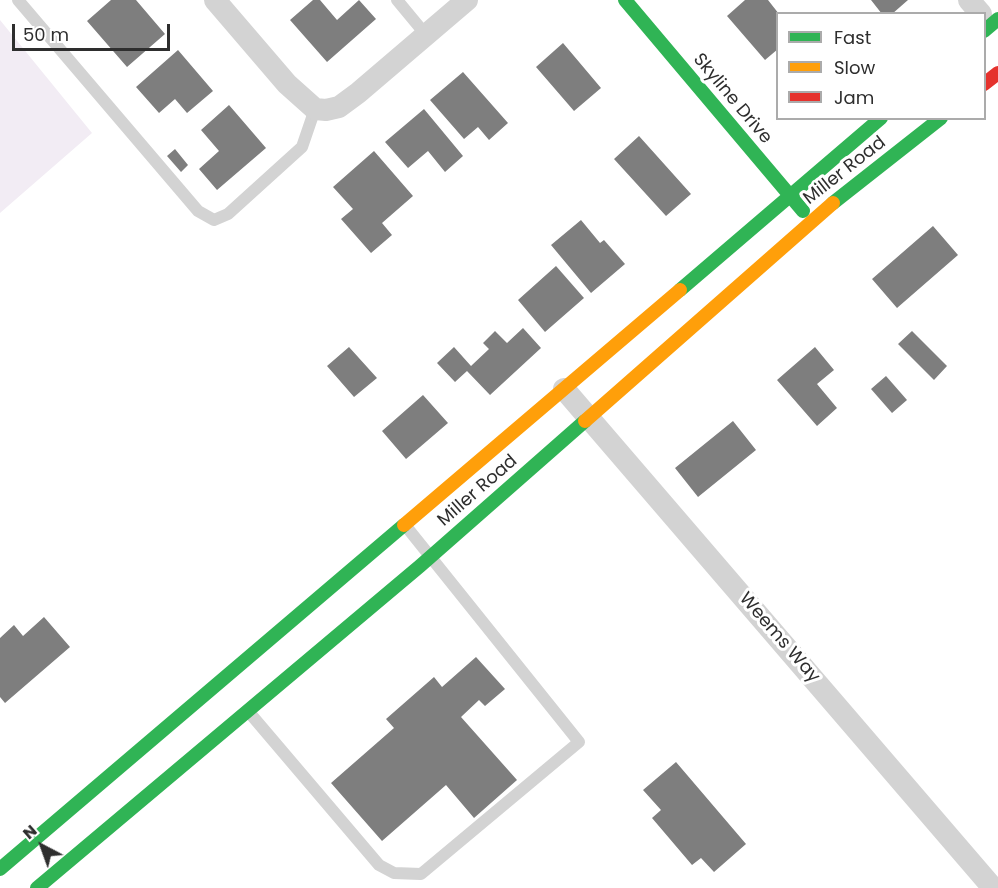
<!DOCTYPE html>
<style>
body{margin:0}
#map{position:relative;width:998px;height:888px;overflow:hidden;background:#fff;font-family:Poppins,sans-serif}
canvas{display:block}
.legend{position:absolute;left:776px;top:12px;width:210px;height:108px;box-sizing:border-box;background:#fff;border:2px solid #ababab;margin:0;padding:8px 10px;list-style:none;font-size:18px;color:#2e2e2e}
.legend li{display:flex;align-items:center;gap:12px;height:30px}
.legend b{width:30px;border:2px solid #ababab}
.north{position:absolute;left:12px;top:816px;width:60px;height:60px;-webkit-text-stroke:4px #fff;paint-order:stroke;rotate:319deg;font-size:16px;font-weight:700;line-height:24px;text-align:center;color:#2e2e2e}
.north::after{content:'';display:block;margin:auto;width:21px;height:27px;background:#2e2e2e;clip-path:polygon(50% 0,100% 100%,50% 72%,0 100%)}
.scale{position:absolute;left:12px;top:24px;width:158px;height:27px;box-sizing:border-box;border:3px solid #2e2e2e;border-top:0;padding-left:8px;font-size:18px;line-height:21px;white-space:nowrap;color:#2e2e2e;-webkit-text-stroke:4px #fff;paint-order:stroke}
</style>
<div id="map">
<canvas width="998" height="888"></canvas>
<ul class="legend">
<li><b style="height:8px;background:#30b455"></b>Fast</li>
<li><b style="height:8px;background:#ff9f0a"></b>Slow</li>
<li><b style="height:8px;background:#e5322d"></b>Jam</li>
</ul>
<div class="north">N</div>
<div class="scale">50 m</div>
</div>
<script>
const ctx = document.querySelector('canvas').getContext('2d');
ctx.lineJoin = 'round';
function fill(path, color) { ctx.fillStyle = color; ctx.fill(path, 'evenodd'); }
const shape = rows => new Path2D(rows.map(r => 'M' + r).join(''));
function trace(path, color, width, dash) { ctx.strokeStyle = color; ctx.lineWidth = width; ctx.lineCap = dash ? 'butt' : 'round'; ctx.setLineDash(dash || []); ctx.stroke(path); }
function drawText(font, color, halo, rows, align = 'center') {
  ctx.font = font + ' Poppins,sans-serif'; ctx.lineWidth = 6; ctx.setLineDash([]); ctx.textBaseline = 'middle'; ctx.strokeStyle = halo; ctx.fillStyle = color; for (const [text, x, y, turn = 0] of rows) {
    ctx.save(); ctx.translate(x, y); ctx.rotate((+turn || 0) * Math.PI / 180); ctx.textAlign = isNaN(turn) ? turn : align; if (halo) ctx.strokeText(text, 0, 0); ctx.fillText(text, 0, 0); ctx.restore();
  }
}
const green = shape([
 [0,20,92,133,0,213]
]);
const building = shape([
 [111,0,136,0,165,34,127,67,87,21],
 [313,0,320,0,337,20,359,0,376,19,327,62,290,20],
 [745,0,768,0,779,14,778,14,778,49,765,60,727,16],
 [871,0,908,0,892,14,882,14],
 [563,43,601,88,574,111,536,67],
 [178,50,213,91,187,113,175,99,159,113,136,87],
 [463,72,508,123,489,140,478,127,464,139,430,100],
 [229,105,266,148,217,190,199,169,219,151,201,130],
 [424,109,463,156,445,172,428,151,408,168,385,142],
 [639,136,691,194,666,216,614,159],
 [175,149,188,165,181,172,167,156],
 [374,151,413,196,382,223,392,235,371,253,341,219,353,209,333,187],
 [581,220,600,243,604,240,625,264,591,293,551,245],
 [933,226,958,255,897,308,872,279],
 [556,266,584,298,545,332,518,300],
 [523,328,541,348,490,395,467,371,455,382,437,363,454,347,471,366,489,349,483,343,495,331,507,343],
 [912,331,947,366,934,380,898,344],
 [349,347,377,378,354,397,327,366],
 [815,347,834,370,817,384,837,408,817,426,777,380],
 [886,376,907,400,892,413,871,389],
 [423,395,448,423,406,459,382,431],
 [733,421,756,450,698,497,675,468],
 [44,617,70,647,5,703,0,697,0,638,14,625,23,636],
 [476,657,505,689,485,706,479,700,461,717,517,780,474,818,446,785,382,841,331,783,394,728,386,719,434,677,442,687],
 [676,762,746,844,714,872,701,858,692,865,652,818,661,810,643,790]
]);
const lane = shape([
 [18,0,198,211,214,220,228,214,302,147,315,109],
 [397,0,426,35],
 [248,711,379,865,394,873,421,874,579,742,405,525]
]);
const street = shape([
 [215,0,287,84,315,109,326,110,339,107,358,93,467,0],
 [969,0,981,14],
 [564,389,993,888]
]);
const fast = shape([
 [625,0,803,211],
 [984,31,998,19],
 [833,203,941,118],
 [680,290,881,118],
 [0,869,404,525],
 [37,888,420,566,585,421]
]);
const slow = shape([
 [585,421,833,203],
 [404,525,680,290]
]);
const jam = shape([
 [984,84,998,73]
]);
const streetNames = [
 ["Skyline Drive",732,99,50],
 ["Miller Road",845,171,-38],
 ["Miller Road",478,491,-41],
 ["Weems Way",779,638,49]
];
fill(green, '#f2ecf4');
fill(building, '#7e7e7e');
trace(lane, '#d3d3d3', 12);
trace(street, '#d3d3d3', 22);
trace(fast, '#30b455', 14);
trace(slow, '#ff9f0a', 14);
trace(jam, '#e5322d', 14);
drawText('18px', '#2e2e2e', '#fff', streetNames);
</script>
